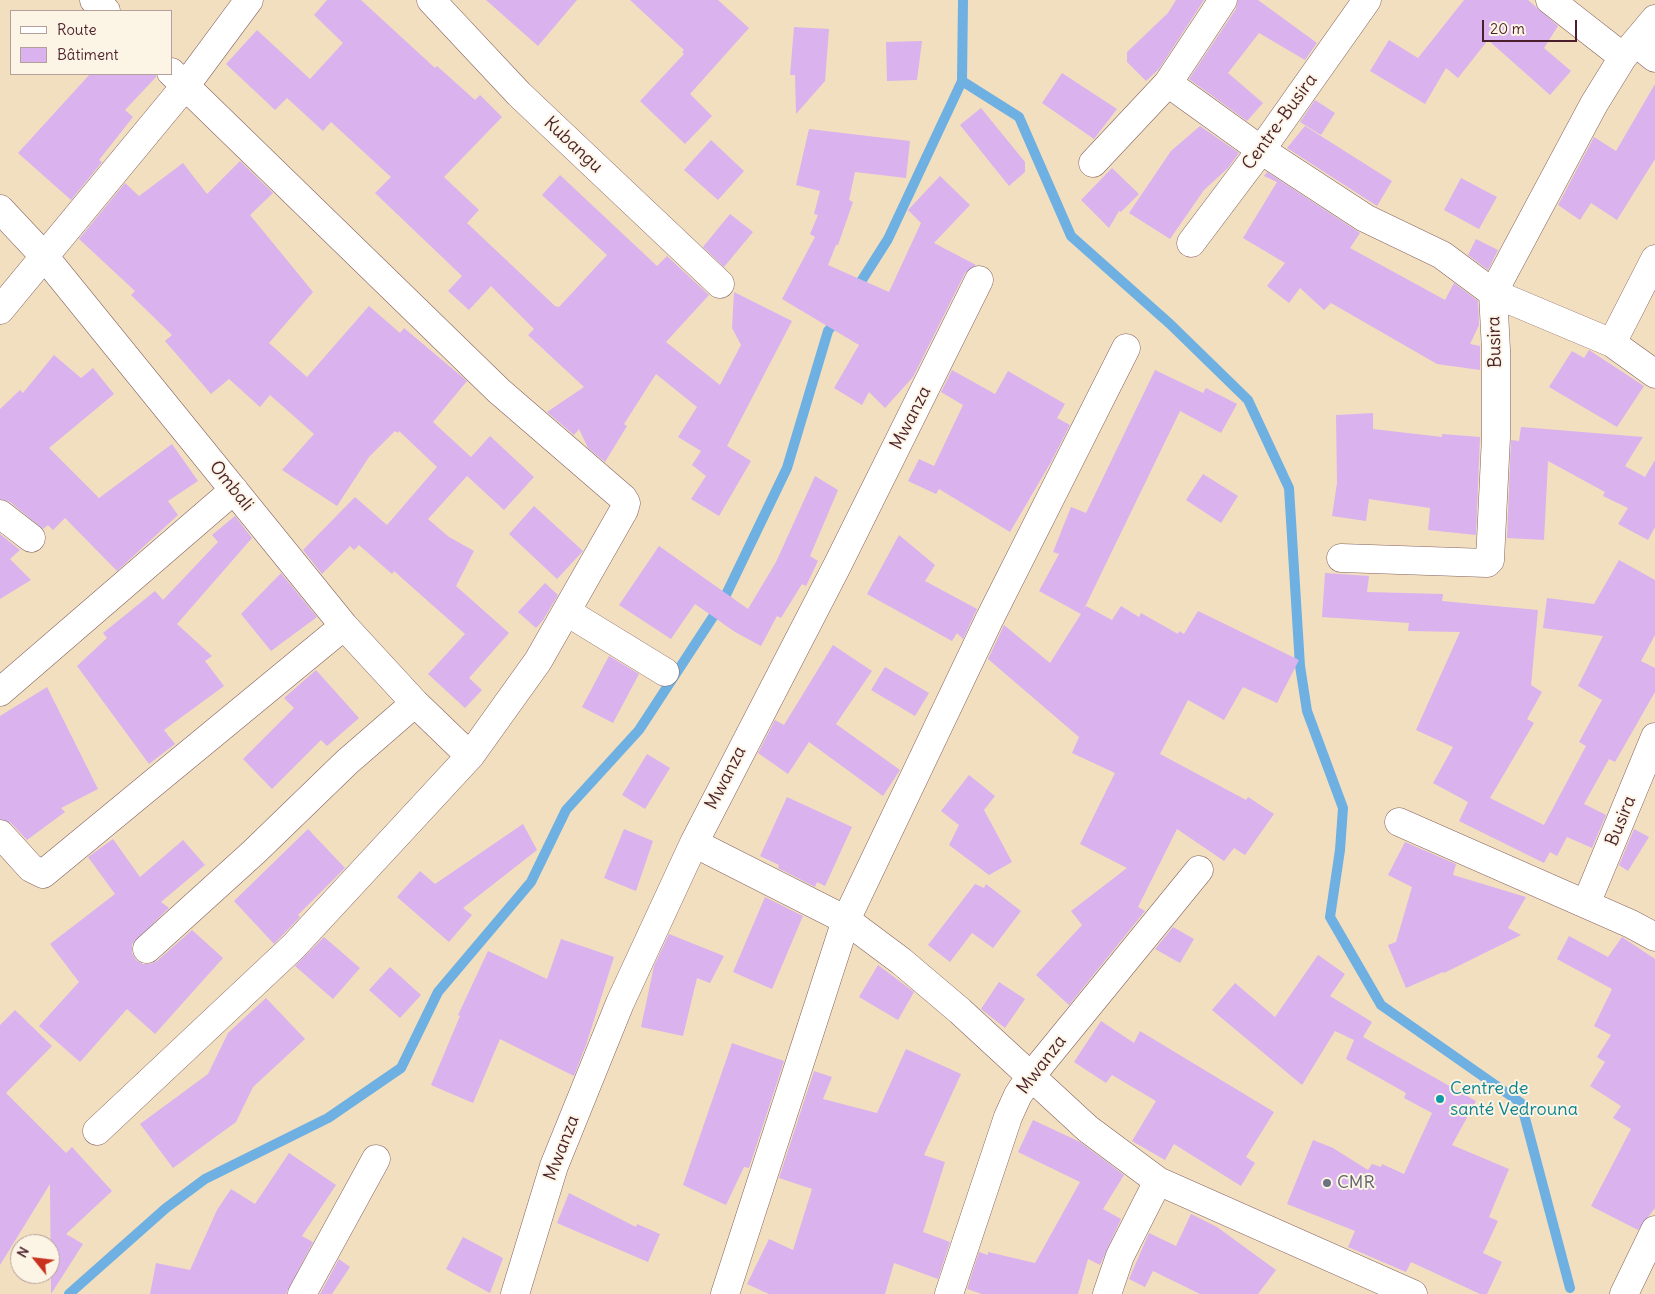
<!DOCTYPE html>
<meta charset="utf-8">
<style>
body{margin:0}
#map{position:relative;width:1655px;height:1294px;overflow:hidden;background:#f2dfc0;font-family:Delius,sans-serif}
canvas{display:block}
.legend{position:absolute;left:10px;top:10px;width:162px;height:65px;box-sizing:border-box;background:#fcf5e5;border:1px solid #b59f9b;margin:0;padding:6px 9px;list-style:none;font-size:15px;color:#4a1f2b}
.legend li{display:flex;align-items:center;gap:10px;height:25px}
.legend b{width:25px;border:1px solid #b59f9b}
.north{position:absolute;left:10px;top:1234px;width:50px;height:50px;box-sizing:border-box;background:#fcf5e5;border:1px solid #b59f9b;border-radius:50%;rotate:299deg;font-size:14px;font-weight:700;line-height:20px;text-align:center;color:#4a1f2b}
.north::after{content:'';display:block;margin:auto;width:18px;height:22px;background:#c8321e;clip-path:polygon(50% 0,100% 100%,50% 72%,0 100%)}
.scale{position:absolute;left:1482px;top:20px;width:95px;height:22px;box-sizing:border-box;border:2px solid #4a1f2b;border-top:0;padding-left:6px;font-size:15px;line-height:18px;white-space:nowrap;color:#4a1f2b;-webkit-text-stroke:4px #fcf5e5;paint-order:stroke}
</style>
<div id="map">
<canvas width="1655" height="1294"></canvas>
<ul class="legend">
<li><b style="height:6px;background:#fff"></b>Route</li>
<li><b style="height:14px;background:#d9b2ee"></b>Bâtiment</li>
</ul>
<div class="north">N</div>
<div class="scale">20 m</div>
</div>
<script>
const ctx = document.querySelector('canvas').getContext('2d');
ctx.lineJoin = 'round';
const shape = rows => new Path2D(rows.map(r => 'M' + r).join(''));
function trace(path, color, width, dash) { ctx.strokeStyle = color; ctx.lineWidth = width; ctx.lineCap = dash ? 'butt' : 'round'; ctx.setLineDash(dash || []); ctx.stroke(path); }
function fill(path, color) { ctx.fillStyle = color; ctx.fill(path, 'evenodd'); }
function drawText(font, color, halo, rows, align = 'center') {
  ctx.font = font + ' Delius,sans-serif'; ctx.lineWidth = 4; ctx.setLineDash([]); ctx.textBaseline = 'middle'; ctx.strokeStyle = halo; ctx.fillStyle = color; for (const [text, x, y, turn = 0] of rows) {
    ctx.save(); ctx.translate(x, y); ctx.rotate((+turn || 0) * Math.PI / 180); ctx.textAlign = isNaN(turn) ? turn : align; if (halo) ctx.strokeText(text, 0, 0); ctx.fillText(text, 0, 0); ctx.restore();
  }
}
const stream = shape([
 [963,0,962,81,1019,117,1071,236,1170,324,1248,400,1289,488,1300,666,1307,711,1343,808,1340,850,1330,917,1381,1005,1521,1103,1570,1288],
 [855,291,888,239,962,81],
 [69,1294,166,1208,205,1179,328,1118,401,1068,438,992,531,882,566,810,639,730,722,603,787,468,828,331,838,318]
]);
const building = shape([
 [327,0,361,0,435,68,437,66,475,100,480,95,502,117,444,177,479,210,467,223,555,306,559,307,607,255,542,195,560,175,657,266,667,256,709,295,666,342,720,385,741,345,732,328,734,292,792,321,727,446,751,461,719,516,691,499,706,476,692,465,701,451,678,437,697,407,656,374,624,424,627,426,605,462,588,448,579,429,574,435,547,412,584,387,528,335,534,329,491,286,469,310,448,291,462,276,375,193,391,177,331,122,323,131,287,98,275,110,226,64,257,30,310,79,343,43,314,15],
 [486,0,577,0,538,46],
 [630,0,718,0,749,28,690,94,712,116,685,144,640,101,684,54,682,52,684,50],
 [1176,0,1204,0,1159,69,1146,81,1127,62,1127,52,1168,13],
 [1238,0,1258,0,1317,43,1305,60,1259,33,1228,73,1263,103,1247,121,1189,79,1236,9],
 [1464,0,1528,0,1558,26,1544,48,1571,71,1550,95,1488,40,1458,78,1446,68,1425,104,1370,71,1389,40,1418,58],
 [794,27,829,29,825,81,796,114,795,75,790,75],
 [922,41,917,80,887,81,886,42],
 [1062,73,1117,109,1094,139,1042,103],
 [90,74,156,74,156,77,125,110,133,117,99,160,102,162,71,200,18,153],
 [1655,84,1655,159,1617,220,1591,203,1580,220,1558,205,1594,137,1616,151],
 [1315,100,1335,113,1321,135,1300,122],
 [981,108,1025,162,1025,172,1009,186,960,125],
 [1200,126,1239,153,1228,168,1204,190,1170,239,1129,213,1171,151],
 [1305,126,1392,181,1377,206,1287,148],
 [809,129,910,141,906,178,855,172,849,200,853,202,838,245,836,245,828,265,889,292,921,223,908,210,940,176,970,205,934,243,976,265,965,273,913,377,885,408,869,392,862,405,834,388,859,345,782,299,815,237,810,234,818,215,814,214,820,191,796,185],
 [711,140,744,171,718,200,684,170],
 [240,161,273,193,250,215,313,292,269,343,307,377,369,306,400,333,404,328,467,381,433,422,471,457,490,436,534,477,504,510,467,476,428,519,449,537,474,551,456,586,509,633,469,678,482,690,465,708,428,674,465,634,394,571,392,574,359,545,354,550,350,546,322,574,303,550,355,497,387,525,437,467,399,431,398,433,395,431,369,457,337,506,282,470,314,434,270,395,260,407,229,379,211,394,165,341,172,335,131,295,135,291,79,239,125,183,139,196,183,163,207,194],
 [1112,168,1139,194,1121,212,1119,211,1109,228,1081,200],
 [1267,172,1360,233,1350,248,1445,300,1454,283,1478,301,1479,325,1470,344,1480,346,1480,370,1437,364,1331,303,1324,310,1300,288,1289,303,1267,286,1285,263,1243,238,1277,182,1264,176],
 [1461,178,1497,197,1479,229,1444,210],
 [730,214,753,232,724,267,703,247],
 [1476,239,1498,250,1488,270,1468,255],
 [1589,350,1644,386,1617,427,1549,387,1572,351,1584,358],
 [54,355,81,378,93,368,114,394,49,448,99,498,172,444,198,481,168,501,178,515,117,571,65,518,53,530,48,525,43,529,10,502,0,499,0,409,20,390,23,393],
 [952,370,995,394,1008,371,1065,404,1057,418,1070,425,1051,462,1010,532,939,489,936,494,908,481,919,459,934,466,963,405,941,392],
 [1155,370,1203,393,1206,388,1237,404,1221,433,1180,411,1083,611,1086,606,1112,620,1121,606,1139,617,1141,613,1178,634,1179,631,1184,634,1198,611,1299,660,1277,703,1243,687,1224,720,1188,700,1160,754,1246,800,1248,797,1274,814,1245,855,1234,848,1224,861,1177,829,1138,907,1145,911,1069,1005,1036,975,1082,925,1071,911,1127,868,1080,844,1115,773,1072,753,1079,737,988,659,1004,625,1050,663,1081,614,1039,591,1059,554,1053,552,1071,507,1086,513],
 [1373,413,1373,429,1442,437,1442,434,1480,437,1476,535,1428,530,1430,508,1369,499,1366,521,1332,516,1337,483,1336,415],
 [1521,427,1643,437,1625,466,1645,477,1655,460,1655,527,1648,540,1618,524,1628,508,1603,496,1605,492,1548,461,1544,540,1507,538,1511,440,1519,441],
 [1203,474,1238,496,1221,523,1186,500],
 [815,476,838,490,810,556,818,561,806,586,802,584,781,618,777,616,761,646,735,632,695,604,671,639,619,605,659,546,748,609,776,562],
 [534,506,583,551,557,579,509,534],
 [235,516,252,538,177,624,212,656,205,661,224,686,164,730,175,744,149,764,77,666,107,638,103,633,155,591,163,600,218,542,212,535],
 [0,534,20,550,10,559,31,580,0,599],
 [899,535,935,565,925,581,977,609,963,639,957,633,952,641,867,594],
 [1619,560,1655,580,1655,635,1641,661,1655,668,1655,692,1615,762,1609,759,1584,804,1606,815,1592,848,1567,837,1557,856,1550,852,1544,863,1459,821,1468,802,1433,783,1453,747,1416,730,1460,632,1408,631,1409,623,1322,617,1325,573,1369,576,1367,592,1443,594,1442,601,1538,610,1531,685,1542,692,1527,719,1534,723,1490,798,1544,825,1586,746,1579,742,1602,700,1578,686,1603,636,1543,628,1547,598,1594,604],
 [281,573,317,617,271,651,241,614],
 [545,583,558,595,543,620,536,628,518,612],
 [833,645,872,671,836,724,900,770,883,796,809,742,788,774,758,753,775,720,784,725],
 [609,656,639,674,613,723,582,707],
 [885,667,929,693,915,716,871,690],
 [316,670,359,718,327,746,321,740,272,789,243,759,294,708,284,698],
 [47,687,98,789,61,808,65,812,27,840,11,823,0,819,0,716],
 [647,754,670,768,645,809,622,795],
 [969,775,995,796,984,810,1012,862,989,875,949,845,959,825,941,811],
 [787,797,852,827,825,886,817,882,815,887,778,868,779,865,760,856],
 [523,824,537,850,463,908,472,915,449,942,397,897,420,871,435,884],
 [308,829,345,868,298,915,300,917,274,944,234,901],
 [624,829,653,841,636,891,604,878],
 [1634,829,1649,837,1628,871,1619,865],
 [113,839,140,877,183,840,205,865,161,902,169,908,132,944,132,953,136,960,143,964,150,964,157,961,192,930,223,958,155,1034,127,1009,80,1062,39,1026,79,982,50,944,115,894,88,857],
 [1405,842,1456,864,1453,875,1526,897,1508,928,1521,935,1444,973,1443,972,1406,988,1388,945,1396,942,1412,887,1388,875],
 [975,884,984,888,986,884,1021,911,993,948,972,933,950,962,928,945],
 [765,897,803,916,772,989,733,972],
 [1173,927,1194,939,1180,963,1155,949],
 [669,934,724,956,710,983,697,978,683,1036,641,1027,654,966],
 [1569,936,1608,957,1622,937,1655,959,1655,1208,1638,1230,1591,1206,1631,1129,1613,1118,1621,1106,1590,1086,1605,1062,1597,1057,1611,1035,1594,1026,1612,989,1557,959],
 [324,937,360,968,333,999,295,966],
 [561,939,614,957,586,1045,574,1076,500,1039,473,1103,431,1085,460,1016,458,1015,488,951,547,979],
 [1318,955,1345,974,1330,996,1372,1022,1363,1037,1476,1101,1452,1145,1509,1169,1489,1217,1498,1221,1483,1253,1502,1262,1487,1294,1480,1294,1411,1262,1406,1272,1348,1247,1355,1231,1287,1204,1313,1140,1333,1148,1368,1170,1372,1164,1381,1167,1382,1164,1404,1174,1432,1113,1404,1098,1406,1093,1346,1059,1354,1040,1335,1031,1302,1085,1212,1010,1235,983,1275,1017],
 [878,965,914,992,898,1020,859,997],
 [390,967,421,995,400,1018,369,990],
 [999,982,1025,999,1005,1028,981,1009],
 [266,998,305,1039,253,1087,236,1122,173,1168,140,1124,208,1074,228,1033],
 [15,1010,52,1046,6,1093,66,1153,72,1147,112,1191,66,1234,83,1244,51,1294,50,1184,0,1265,0,1025],
 [1101,1021,1134,1043,1140,1031,1274,1112,1246,1157,1255,1163,1241,1186,1174,1144,1165,1160,1132,1141,1156,1101,1112,1075,1106,1083,1074,1062],
 [732,1043,784,1061,749,1168,744,1167,726,1205,683,1185],
 [906,1049,961,1074,924,1155,945,1162,923,1232,950,1242,938,1279,894,1263,885,1294,769,1294,747,1284,769,1239,793,1250,812,1189,779,1178,814,1071,832,1077,823,1099,877,1113],
 [1033,1120,1080,1142,1124,1175,1103,1209,1121,1219,1100,1265,1088,1259,1078,1294,982,1294,967,1289,979,1252,988,1255,988,1252,1035,1263,1080,1182,1018,1152],
 [289,1153,336,1185,302,1236,313,1242,286,1294,150,1294,156,1263,190,1270,217,1210,231,1189,255,1204],
 [569,1193,636,1227,637,1224,660,1234,648,1262,557,1223],
 [1191,1214,1217,1227,1276,1270,1258,1294,1200,1294,1153,1271,1145,1287,1129,1279,1149,1233,1176,1246],
 [463,1237,503,1258,490,1293,446,1269],
 [339,1259,350,1267,332,1294,320,1294]
]);
const street = shape([
 [94,0,106,11],
 [431,0,519,94,720,284],
 [1550,0,1623,57],
 [1636,43,1655,58],
 [1168,83,1261,150,1365,218,1442,255,1493,293,1612,343,1655,374],
 [1093,163,1168,83,1223,0],
 [0,209,44,256,344,626,415,703,470,756],
 [1191,243,1261,150,1367,0],
 [0,310,186,85,249,0],
 [1612,343,1655,259],
 [0,514,31,538],
 [1341,558,1487,563,1490,560,1496,437,1496,350,1493,293,1594,104,1623,57,1655,19],
 [567,612,665,672],
 [0,692,234,490],
 [1399,822,1631,924,1655,937],
 [0,834,31,868,43,874,344,626],
 [694,843,846,920,901,961,960,1011,1088,1129,1158,1181,1413,1294],
 [1586,904,1655,737],
 [147,949,254,852,347,762,415,703],
 [97,1131,294,946,470,756,538,661,624,510,626,503,623,498,499,391,171,72],
 [302,1294,376,1159],
 [515,1294,554,1166,620,1003,694,843,837,566,979,280],
 [725,1294,846,920,989,620,1126,348],
 [949,1294,1008,1117,1018,1095,1031,1076,1199,870],
 [1107,1294,1120,1256,1158,1181],
 [1624,1294,1655,1230]
]);
const markers = [
 [1440,1099,5,"#0f9aa8"],
 [1327,1183,5,"#6b7280"]
];
const streetNames = [
 ["Centre-Busira",1280,122,-54],
 ["Kubangu",573,145,43],
 ["Busira",1495,342,-92],
 ["Mwanza",911,418,-63],
 ["Ombali",231,486,51],
 ["Mwanza",726,778,-63],
 ["Busira",1621,821,-68],
 ["Mwanza",1042,1065,-53],
 ["Mwanza",562,1148,-69]
];
const cultureNames = [
 ["Centre de",1450,1089],
 ["santé Vedrouna",1450,1110]
];
const worshipNames = [
 ["CMR",1337,1183]
];
trace(stream, '#6eb0e2', 10);
fill(building, '#d9b2ee');
trace(street, '#85625f', 29);
trace(street, '#fff', 28);
for (const [x, y, r, color] of markers) { const dot = new Path2D(); dot.arc(x, y, r, 0, 2 * Math.PI); ctx.fillStyle = color; ctx.fill(dot); trace(dot, '#fcf5e5', 2); }
drawText('18px', '#4a1f2b', '#fcf5e5', streetNames);
drawText('18px', '#0d838f', '#fcf5e5', cultureNames, 'left');
drawText('18px', '#5b616d', '#fcf5e5', worshipNames, 'left');
</script>
